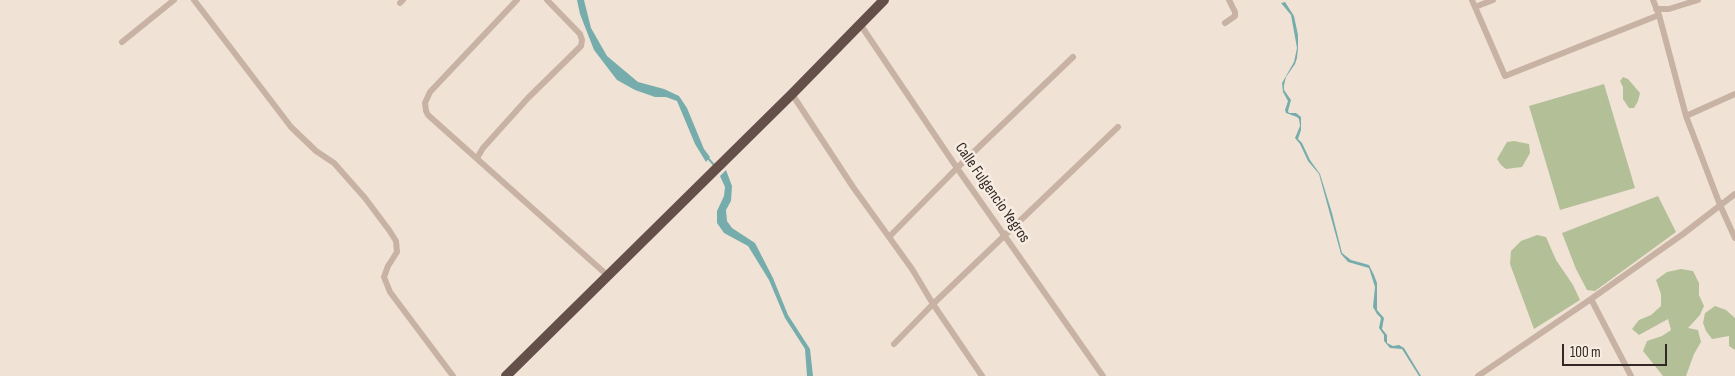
<!DOCTYPE html>
<style>
body{margin:0}
#map{position:relative;width:1735px;height:376px;overflow:hidden;background:#f0e3d6;font-family:"Sofia Sans Condensed",sans-serif}
canvas{display:block}
.scale{position:absolute;left:1562px;top:344px;width:105px;height:22px;box-sizing:border-box;border:2px solid #332825;border-top:0;padding-left:6px;font-size:15px;line-height:18px;white-space:nowrap;color:#332825;-webkit-text-stroke:4px #f8ede2;paint-order:stroke}
</style>
<div id="map">
<canvas width="1735" height="376"></canvas>
<div class="scale">100 m</div>
</div>
<script>
const ctx = document.querySelector('canvas').getContext('2d');
ctx.lineJoin = 'round';
function fill(path, color) { ctx.fillStyle = color; ctx.fill(path, 'evenodd'); }
const shape = rows => new Path2D(rows.map(r => 'M' + r).join(''));
function trace(path, color, width, dash) { ctx.strokeStyle = color; ctx.lineWidth = width; ctx.lineCap = dash ? 'butt' : 'round'; ctx.setLineDash(dash || []); ctx.stroke(path); }
function drawText(font, color, halo, rows, align = 'center') {
  ctx.font = font + ' "Sofia Sans Condensed",sans-serif'; ctx.lineWidth = 5; ctx.setLineDash([]); ctx.textBaseline = 'middle'; ctx.strokeStyle = halo; ctx.fillStyle = color; for (const [text, x, y, turn = 0] of rows) {
    ctx.save(); ctx.translate(x, y); ctx.rotate((+turn || 0) * Math.PI / 180); ctx.textAlign = isNaN(turn) ? turn : align; if (halo) ctx.strokeText(text, 0, 0); ctx.fillText(text, 0, 0); ctx.restore();
  }
}
const green = shape([
 [1623,77,1628,79,1640,93,1638,101,1634,108,1629,108,1623,99,1623,87,1620,81],
 [1604,84,1635,188,1560,210,1529,106],
 [1514,141,1529,144,1530,153,1522,167,1506,169,1501,165,1497,159,1507,142],
 [1658,196,1676,232,1595,291,1587,290,1576,269,1562,233],
 [1537,235,1546,237,1556,260,1573,285,1580,300,1534,329,1510,264,1511,251,1521,241],
 [1681,269,1693,271,1699,283,1699,295,1704,306,1700,315,1688,328,1698,330,1701,342,1694,354,1686,376,1663,376,1643,351,1647,341,1662,336,1671,330,1668,319,1639,335,1632,329,1639,320,1651,315,1661,306,1661,294,1656,280,1667,272],
 [1715,306,1726,310,1735,318,1735,350,1729,346,1729,336,1712,339,1706,331,1703,323,1705,313]
]);
const water = shape([
 [577,0,584,0,591,28,607,56,638,82,664,89,679,96,687,108,704,149,710,157,706,162,695,144,677,101,666,97,655,97,635,90,617,80,594,50,580,14],
 [1285,2,1294,16,1298,35,1298,48,1297,58,1295,64,1286,77,1284,85,1284,90,1291,100,1288,111,1289,113,1296,113,1301,117,1301,130,1298,139,1302,143,1310,160,1320,174,1332,213,1342,253,1351,260,1369,265,1374,275,1377,283,1377,310,1384,318,1382,329,1387,335,1387,343,1393,346,1399,345,1404,348,1421,376,1419,376,1402,349,1390,348,1384,341,1384,335,1379,328,1381,318,1377,314,1373,307,1375,287,1369,268,1348,262,1341,254,1319,174,1308,161,1300,144,1295,138,1300,126,1299,119,1297,117,1286,113,1285,110,1288,101,1283,92,1282,83,1294,62,1297,48,1291,15,1281,3],
 [726,170,732,186,731,201,726,210,727,221,732,228,755,243,773,278,788,315,810,349,813,376,807,376,805,349,785,318,769,280,748,246,724,233,717,223,717,211,724,196,725,187,720,176]
]);
const stream = shape([
 [707,157,714,165]
]);
const minor = shape([
 [194,0,291,127,316,151,334,163,365,198,389,230,396,241,397,252,388,266,384,277,390,292,453,376],
 [517,0,430,92,425,103,426,111,428,115,607,275],
 [1472,0,1505,76,1659,15],
 [1653,0,1659,15,1686,116,1720,205,1735,238],
 [400,3,403,0],
 [1475,7,1493,0],
 [1656,9,1669,9,1698,0],
 [1225,23,1235,16,1235,12,1229,0],
 [860,24,957,168,1103,376],
 [122,42,174,0],
 [792,94,853,187,912,269,933,304,982,376],
 [1686,116,1735,94],
 [477,158,483,148,528,98,581,46,582,40,580,34,547,0],
 [889,237,957,168,1073,57],
 [1591,299,1631,376],
 [894,344,933,304,1118,127],
 [1478,376,1591,299,1683,234,1735,194]
]);
const trunk = shape([
 [506,376,792,94,884,0]
]);
const streetNames = [
 ["Calle Fulgencio Yegros",992,193,55]
];
fill(green, '#b3bf97');
fill(water, '#76adac');
trace(stream, '#76adac', 2);
trace(minor, '#c8b2a3', 6);
trace(trunk, '#645049', 10);
drawText('16px', '#332825', '#f8ede2', streetNames);
</script>
